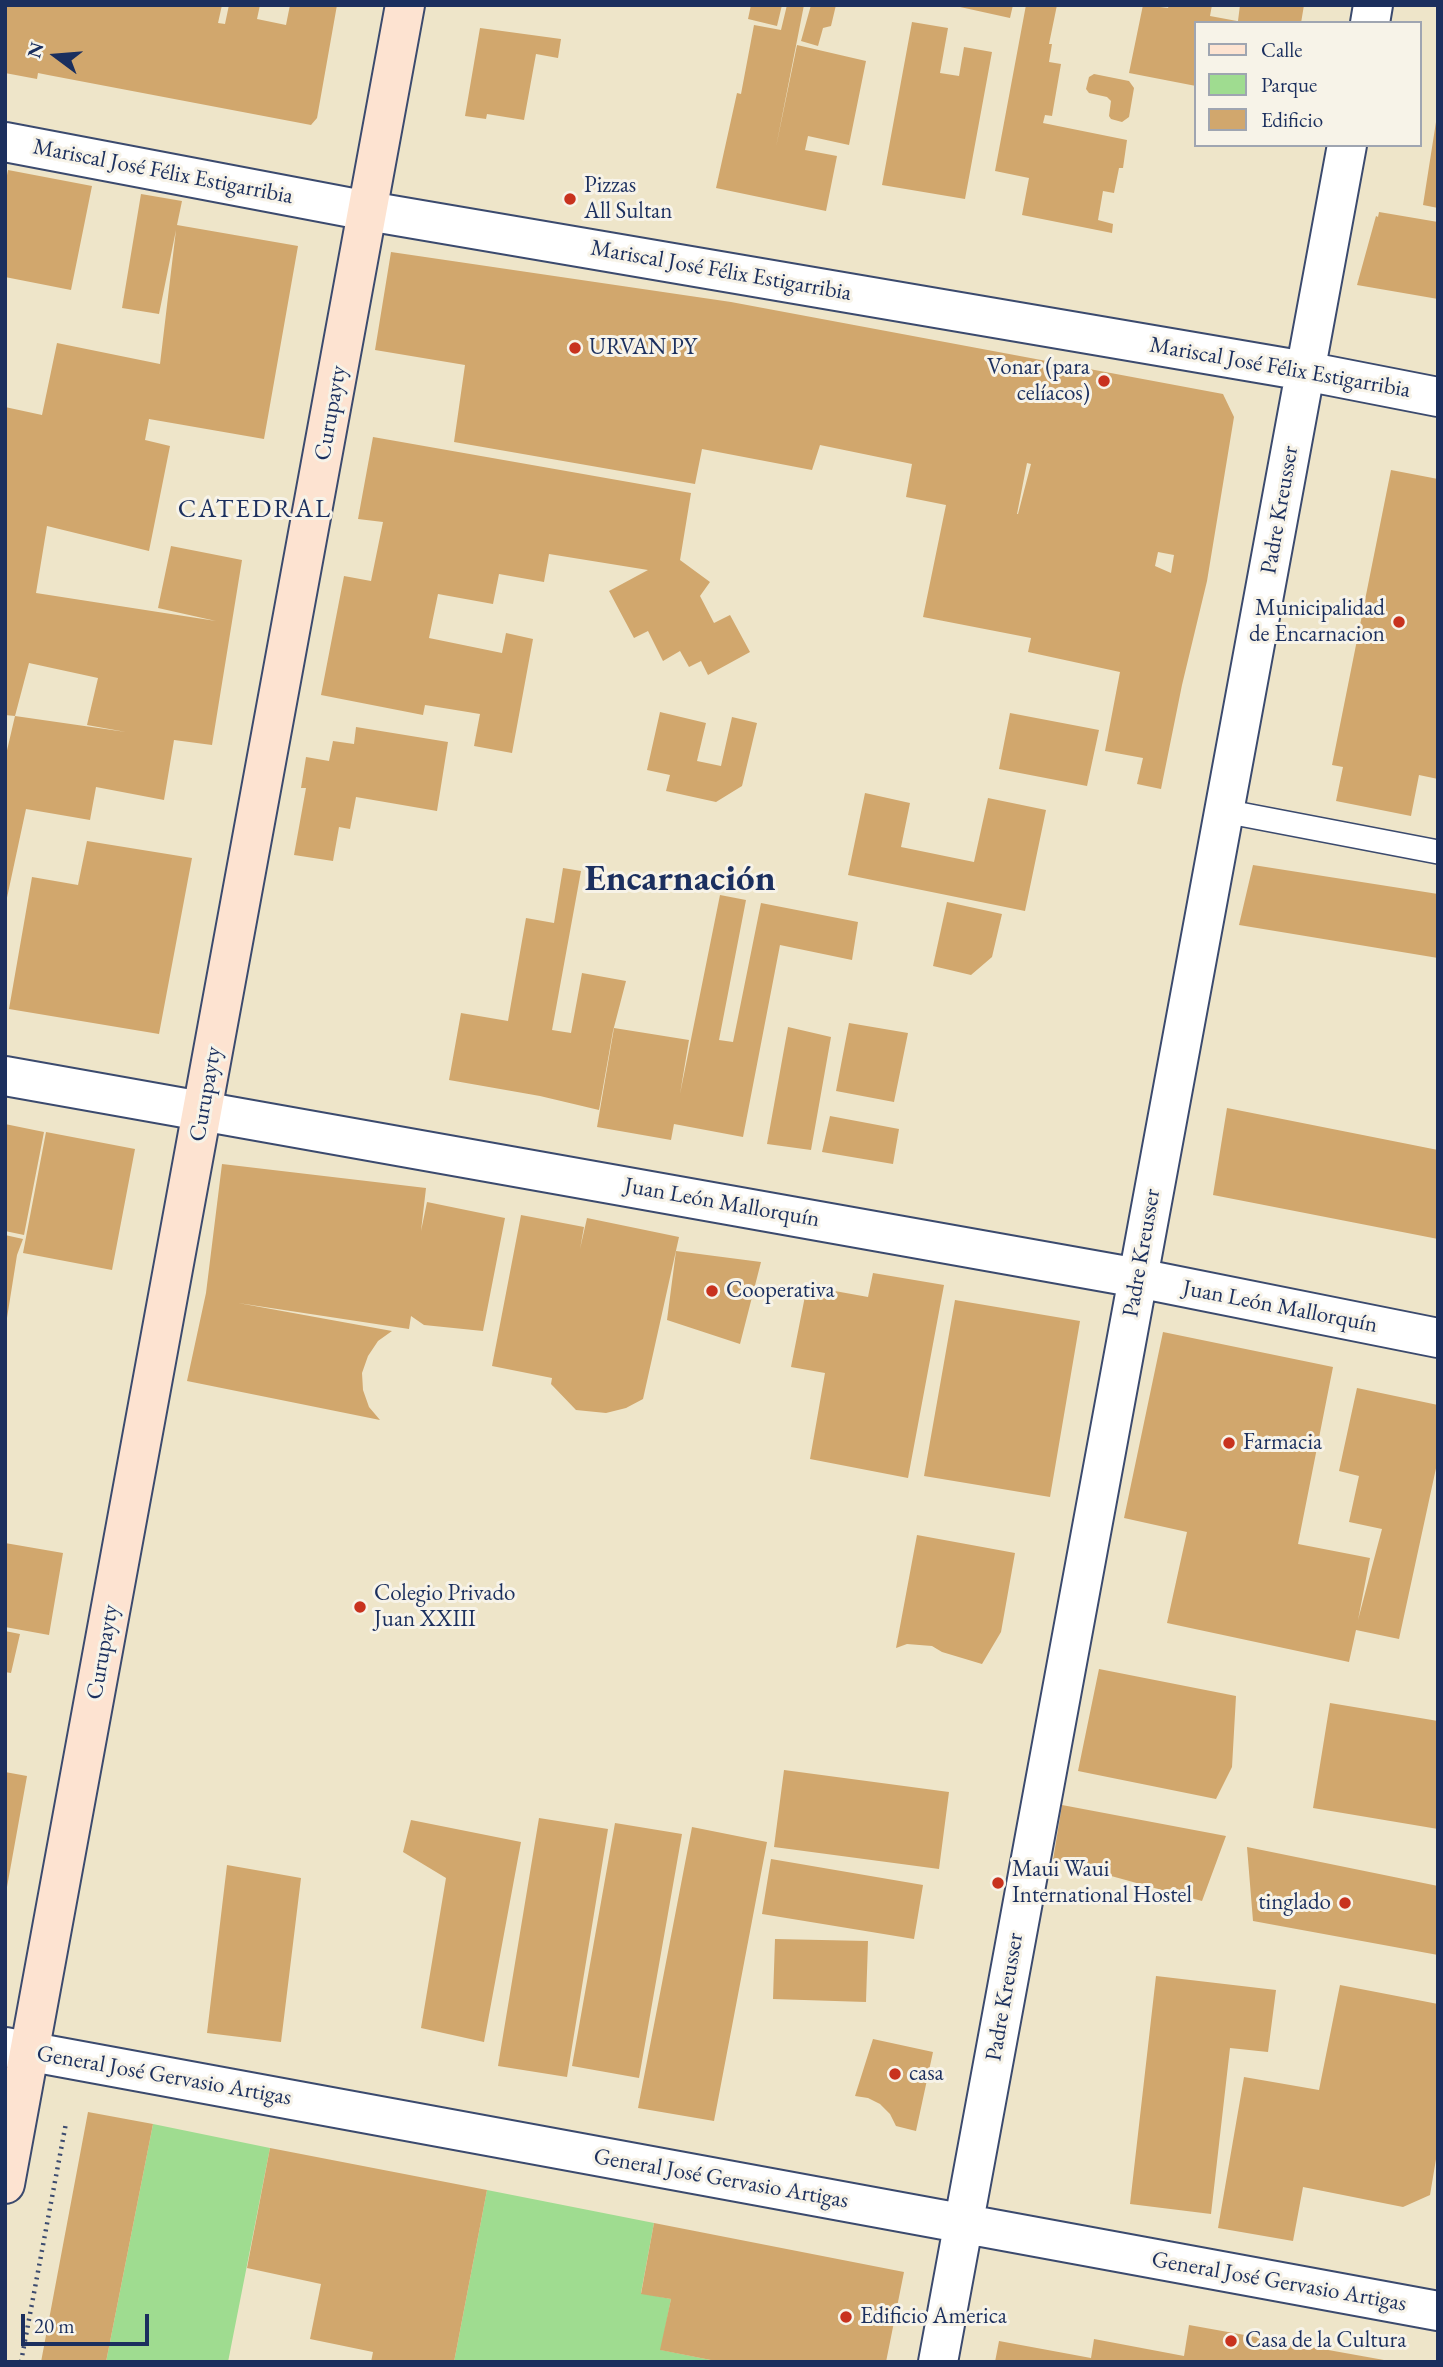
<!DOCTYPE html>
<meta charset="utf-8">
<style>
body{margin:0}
#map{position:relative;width:1443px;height:2367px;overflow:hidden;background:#eee5c9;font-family:"EB Garamond",serif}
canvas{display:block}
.frame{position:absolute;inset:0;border:7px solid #1b2f5e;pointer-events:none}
.legend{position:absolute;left:1194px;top:21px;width:228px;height:126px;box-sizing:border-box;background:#f7f3e8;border:2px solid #9fa5b1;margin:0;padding:9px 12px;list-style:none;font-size:21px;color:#1b2f5e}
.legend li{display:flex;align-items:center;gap:14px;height:35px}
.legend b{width:35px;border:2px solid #9fa5b1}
.north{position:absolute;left:21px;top:21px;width:70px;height:70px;-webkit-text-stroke:5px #f7f3e8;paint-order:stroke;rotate:286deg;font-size:19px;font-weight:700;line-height:28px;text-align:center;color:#1b2f5e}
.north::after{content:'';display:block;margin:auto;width:24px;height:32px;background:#1b2f5e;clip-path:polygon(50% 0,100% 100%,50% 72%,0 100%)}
.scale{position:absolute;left:21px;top:2314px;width:128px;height:32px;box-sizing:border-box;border:4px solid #1b2f5e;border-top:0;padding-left:9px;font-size:21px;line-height:24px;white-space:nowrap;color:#1b2f5e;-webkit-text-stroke:5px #f7f3e8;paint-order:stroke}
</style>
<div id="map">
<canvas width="1443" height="2367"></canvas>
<div class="frame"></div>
<ul class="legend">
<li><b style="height:9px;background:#fde3d1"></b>Calle</li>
<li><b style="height:19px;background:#9fdc90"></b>Parque</li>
<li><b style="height:19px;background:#d1a76d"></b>Edificio</li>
</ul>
<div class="north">N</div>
<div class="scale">20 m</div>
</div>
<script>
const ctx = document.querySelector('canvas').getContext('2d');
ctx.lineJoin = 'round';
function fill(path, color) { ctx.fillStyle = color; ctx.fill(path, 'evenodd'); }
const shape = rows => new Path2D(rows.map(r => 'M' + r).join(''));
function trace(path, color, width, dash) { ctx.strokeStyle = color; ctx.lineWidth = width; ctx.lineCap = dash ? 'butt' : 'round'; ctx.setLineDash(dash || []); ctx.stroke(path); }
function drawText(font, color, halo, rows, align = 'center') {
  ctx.font = font + ' "EB Garamond",serif'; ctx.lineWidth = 6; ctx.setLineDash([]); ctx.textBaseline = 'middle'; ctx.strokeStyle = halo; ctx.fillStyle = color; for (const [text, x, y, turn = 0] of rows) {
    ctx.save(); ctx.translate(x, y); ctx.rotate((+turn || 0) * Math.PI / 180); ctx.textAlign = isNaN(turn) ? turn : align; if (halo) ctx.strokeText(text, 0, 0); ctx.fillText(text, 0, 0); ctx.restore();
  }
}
const green = shape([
 [153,2124,270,2148,228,2362,106,2362],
 [487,2190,654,2223,641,2293,671,2299,661,2350,721,2362,454,2362]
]);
const building = shape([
 [5,5,113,5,123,7,123,5,222,5,218,23,225,24,229,5,260,5,257,19,286,25,290,5,337,5,317,118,311,125,48,75,38,73,37,79,5,73],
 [751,5,782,5,777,26,748,19],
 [787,5,804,5,776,147,797,45,866,61,849,145,808,136,805,150,837,156,826,211,716,188,737,93,741,94,754,25,781,30],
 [811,5,836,5,831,26,823,28,818,46,801,41],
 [951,5,1013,5,1010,18],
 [1026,5,1057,5,1049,44,1052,44,1049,62,1061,64,1052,116,1045,115,1043,123,1127,140,1123,168,1119,168,1114,193,1103,191,1098,220,1113,224,1112,233,1022,215,1029,178,995,171],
 [1143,5,1168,8,1169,5,1212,5,1210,16,1237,21,1196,23,1196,86,1129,73],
 [1240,5,1304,5,1301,23,1238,21],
 [912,22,948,28,940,73,959,76,964,47,992,52,965,199,882,185],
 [480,28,561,39,558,58,536,54,524,120,487,114,486,119,465,116],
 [1094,74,1129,81,1134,88,1129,117,1122,122,1111,119,1109,116,1111,101,1107,97,1089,93,1086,89,1089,77],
 [1436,122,1438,122,1438,208,1423,205],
 [8,170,92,186,71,290,5,277,5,186],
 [141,194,182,201,177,225,298,246,264,439,149,419,145,440,170,446,149,551,47,526,36,593,216,621,158,608,171,546,242,560,212,745,174,740,164,800,96,787,90,820,26,809,5,907,5,759,15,716,126,732,87,725,98,678,29,663,15,716,5,715,5,407,42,415,57,343,160,364,176,230,159,314,122,308],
 [1379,212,1438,222,1438,299,1357,285,1376,216,1378,217],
 [391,252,731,302,1223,394,1234,417,1207,581,1182,685,1161,789,1137,784,1143,758,1105,751,1120,672,1028,652,1031,638,923,617,946,505,906,497,912,464,820,445,812,470,702,449,695,484,454,442,465,365,375,350],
 [1027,463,1031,464,1018,514,1017,514],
 [1158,552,1174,555,1171,573,1155,566],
 [373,437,691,493,680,560,710,582,700,596,714,623,730,615,750,652,708,675,701,661,689,667,680,651,663,661,648,631,634,638,609,591,648,570,549,554,544,582,499,574,493,604,438,594,429,638,502,653,506,633,533,639,512,753,474,746,480,714,425,705,423,715,321,695,344,576,371,581,383,522,358,519],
 [1391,470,1438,479,1438,779,1419,775,1411,816,1336,801,1343,767,1332,765],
 [660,712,706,723,697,761,721,766,732,717,757,723,742,786,716,802,666,791,670,775,647,770],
 [1010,713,1099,730,1087,786,999,769],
 [356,727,448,742,437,811,356,797,350,829,339,827,333,861,294,855,306,788,301,788,306,757,329,761,333,741,354,744],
 [865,793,910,803,901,847,974,862,988,798,1046,810,1025,911,848,875],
 [87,841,192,858,159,1034,9,1009,32,877,78,885],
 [1253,865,1438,894,1438,958,1239,925],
 [563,868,581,871,552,1030,571,1033,582,973,626,981,613,1031,599,1110,540,1096,449,1080,461,1013,508,1021,526,918,554,923],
 [720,895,746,900,719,1040,733,1042,761,903,858,922,852,960,780,945,743,1137,674,1124,671,1140,597,1127,614,1028,689,1040,680,1094],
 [947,902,1002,914,992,957,971,975,933,966],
 [849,1023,908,1033,894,1102,836,1091],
 [788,1027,831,1037,811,1150,767,1144],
 [1227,1108,1438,1150,1438,1239,1213,1195],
 [830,1116,899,1129,893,1164,822,1152],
 [5,1124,44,1132,24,1235,5,1231],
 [46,1132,135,1149,112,1270,23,1253],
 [222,1164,426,1188,421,1231,427,1202,505,1218,483,1331,424,1325,411,1316,409,1329,238,1303,392,1331,378,1341,368,1356,362,1373,363,1390,369,1407,380,1420,187,1381,206,1293],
 [521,1215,584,1227,580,1249,587,1218,679,1237,643,1399,626,1408,606,1413,576,1410,551,1384,552,1378,492,1366],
 [5,1235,23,1239,17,1255,7,1318],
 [676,1251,761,1262,740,1344,667,1320],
 [873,1273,944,1285,908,1478,810,1459,825,1373,791,1367,807,1286,868,1297],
 [955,1300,1080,1321,1050,1497,924,1476],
 [1163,1332,1333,1367,1298,1544,1370,1558,1358,1620,1382,1529,1349,1522,1359,1476,1339,1471,1357,1388,1438,1405,1438,1459,1399,1639,1356,1630,1349,1662,1167,1623,1187,1532,1124,1518],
 [917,1535,1015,1553,1001,1632,982,1664,942,1652,932,1646,907,1644,896,1648],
 [5,1543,63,1553,49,1635,5,1627],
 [5,1631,20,1634,11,1673,5,1672],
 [1099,1669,1236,1696,1232,1767,1216,1799,1078,1771],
 [1330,1703,1438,1721,1438,1829,1313,1808],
 [784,1770,949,1792,939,1869,774,1847],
 [5,1772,27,1776,7,1887,5,1887],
 [1062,1805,1226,1836,1202,1901,1053,1860],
 [539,1818,608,1829,567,2077,498,2066],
 [411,1820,521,1842,484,2042,421,2028,446,1878,403,1852],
 [615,1823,682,1834,639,2078,572,2066],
 [692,1827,767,1842,714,2121,638,2108],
 [1247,1847,1438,1886,1438,1955,1253,1921],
 [771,1859,923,1885,914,1939,762,1914],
 [227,1865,301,1878,281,2042,207,2033],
 [775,1939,868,1941,866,2002,773,1999],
 [1156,1976,1276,1990,1268,2052,1230,2048,1211,2214,1130,2204],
 [1340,1985,1438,2004,1438,2147,1430,2195,1403,2207,1303,2187,1293,2241,1218,2228,1244,2077,1319,2090],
 [873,2039,933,2052,916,2131,896,2126,890,2114,880,2104,868,2098,855,2096],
 [88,2112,153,2124,106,2362,41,2362],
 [270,2148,487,2190,454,2362,371,2362,373,2352,310,2339,321,2284,247,2268],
 [654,2223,904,2272,886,2362,721,2362,660,2350,671,2299,641,2294],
 [1189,2325,1384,2360,1384,2362,995,2362,999,2341,1091,2358,1094,2339,1184,2356]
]);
const path = shape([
 [21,2362,66,2123]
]);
const lane = shape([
 [1224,811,1438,852]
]);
const street = shape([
 [1370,23,1373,5],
 [5,142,368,211,1305,371,1438,397],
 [5,1076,1138,1278,1438,1338],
 [5,2047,1438,2311],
 [938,2362,1347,145]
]);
const secondary = shape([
 [5,2184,405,5]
]);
const markers = [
 [570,199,7,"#c8321e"],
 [575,348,7,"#c8321e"],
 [1104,381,7,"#c8321e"],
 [1399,622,7,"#c8321e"],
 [712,1291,7,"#c8321e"],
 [1229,1443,7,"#c8321e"],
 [360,1607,7,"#c8321e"],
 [998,1883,7,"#c8321e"],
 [1345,1903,7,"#c8321e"],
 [895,2074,7,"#c8321e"],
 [846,2317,7,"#c8321e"],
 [1231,2341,7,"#c8321e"]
];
const streetNames = [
 ["Mariscal José Félix Estigarribia",163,172,11],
 ["Mariscal José Félix Estigarribia",721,271,10],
 ["Mariscal José Félix Estigarribia",1280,368,10],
 ["Curupayty",331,413,-80],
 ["Padre Kreusser",1280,510,-80],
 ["Curupayty",206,1094,-80],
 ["Juan León Mallorquín",722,1203,10],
 ["Padre Kreusser",1142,1253,-80],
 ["Juan León Mallorquín",1280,1307,11],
 ["Curupayty",103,1652,-80],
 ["Padre Kreusser",1005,1997,-80],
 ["General José Gervasio Artigas",164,2076,10],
 ["General José Gervasio Artigas",721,2179,10],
 ["General José Gervasio Artigas",1279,2282,10]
];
const poiNames = [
 ["Pizzas",584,186],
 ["All Sultan",584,212],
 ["URVAN PY",589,348],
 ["Vonar (para",1090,368,"right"],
 ["celíacos)",1090,394,"right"],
 ["Municipalidad",1385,609,"right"],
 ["de Encarnacion",1385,635,"right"],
 ["Cooperativa",726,1291],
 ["Farmacia",1243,1443],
 ["Colegio Privado",374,1594],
 ["Juan XXIII",374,1620],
 ["Maui Waui",1012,1870],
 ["International Hostel",1012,1896],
 ["tinglado",1331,1903,"right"],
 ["casa",909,2074],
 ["Edificio America",860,2317],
 ["Casa de la Cultura",1245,2341]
];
const quarterNames = [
 ["CATEDRAL",255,510]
];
const townNames = [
 ["Encarnación",680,880]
];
fill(green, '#9fdc90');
fill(building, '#d1a76d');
trace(lane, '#3b4a6e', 26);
trace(street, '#3b4a6e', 42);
trace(secondary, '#3b4a6e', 42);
trace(path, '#3b4a6e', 4.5, [2, 5]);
trace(lane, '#fff', 23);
trace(street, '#fff', 38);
trace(secondary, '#fde3d1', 38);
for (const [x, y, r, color] of markers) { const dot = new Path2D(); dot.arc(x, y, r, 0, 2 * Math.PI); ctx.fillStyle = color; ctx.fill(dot); trace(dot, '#f7f3e8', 2.5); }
drawText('23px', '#1b2f5e', '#f7f3e8', streetNames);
drawText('23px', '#1b2f5e', '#f7f3e8', poiNames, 'left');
ctx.letterSpacing = '2px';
drawText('26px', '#1b2f5e', '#f7f3e8', quarterNames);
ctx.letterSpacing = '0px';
drawText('bold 37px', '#1b2f5e', '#f7f3e8', townNames);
</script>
